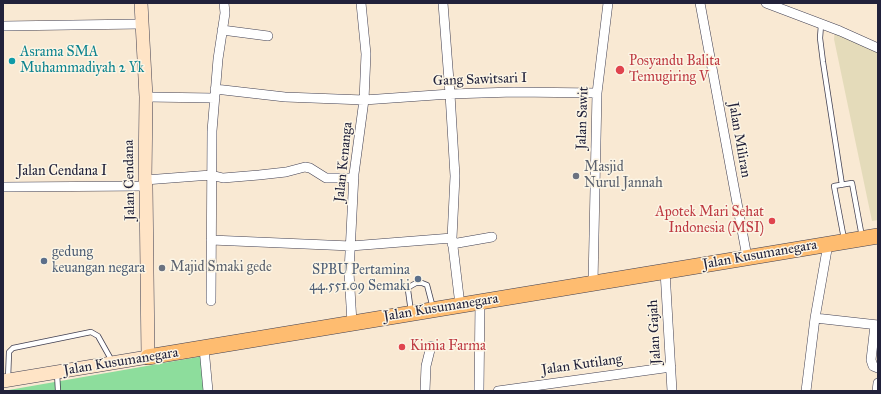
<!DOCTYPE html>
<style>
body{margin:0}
#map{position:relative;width:881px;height:394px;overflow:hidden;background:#f9e9d3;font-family:"IM FELL Great Primer",serif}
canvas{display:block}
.frame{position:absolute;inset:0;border:4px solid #22223b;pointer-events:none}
</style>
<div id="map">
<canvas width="881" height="394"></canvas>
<div class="frame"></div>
</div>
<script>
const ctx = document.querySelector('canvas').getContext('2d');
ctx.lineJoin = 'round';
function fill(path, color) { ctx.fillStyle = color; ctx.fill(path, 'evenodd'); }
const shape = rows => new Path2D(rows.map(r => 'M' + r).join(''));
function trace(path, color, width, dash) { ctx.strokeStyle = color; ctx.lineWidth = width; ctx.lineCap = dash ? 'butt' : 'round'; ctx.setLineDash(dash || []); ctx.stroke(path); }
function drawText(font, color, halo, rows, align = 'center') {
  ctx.font = font + ' "IM FELL Great Primer",serif'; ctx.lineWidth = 3; ctx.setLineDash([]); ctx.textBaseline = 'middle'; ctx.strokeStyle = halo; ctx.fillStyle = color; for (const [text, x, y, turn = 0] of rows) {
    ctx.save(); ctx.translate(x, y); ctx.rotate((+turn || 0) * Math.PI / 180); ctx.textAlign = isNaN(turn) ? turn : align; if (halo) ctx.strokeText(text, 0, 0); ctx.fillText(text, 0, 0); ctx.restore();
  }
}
const built = shape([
 [835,31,878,48,878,220,872,221,834,39]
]);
const green = shape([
 [204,356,208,391,3,391]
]);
const service = shape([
 [821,25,820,38,823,62,842,185],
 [844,239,834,186,852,183,862,237],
 [411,312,408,290,409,287,416,283,422,283,427,285,433,308],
 [57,373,58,391],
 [8,379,9,352,13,348,91,332,98,336,112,361]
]);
const minor = shape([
 [443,3,450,94,455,176,452,238,460,305],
 [700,3,747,257],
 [766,3,840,31,878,48],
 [3,26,141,24],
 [222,30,268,36],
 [215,89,285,97,364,100,450,94,514,92,597,93],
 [146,97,215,98],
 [145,180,211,175,223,178,259,175,286,172,305,167,310,168,326,178,354,178],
 [3,187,146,186],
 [211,240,351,246,452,238],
 [452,244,492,237],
 [665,271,672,391],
 [593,283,597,93,608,3],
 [211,301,212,131,218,59,225,13,224,3],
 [815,318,878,325],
 [352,323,349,272,354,174,364,100,366,54,361,3],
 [875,325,871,360,873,366,878,368],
 [204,348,208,391],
 [425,391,426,366,431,346],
 [479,391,480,302],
 [498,391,671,367],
 [806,391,815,318,828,244],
 [877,391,878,383]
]);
const secondary = shape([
 [3,381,148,357,146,186,145,180,146,97,141,3]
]);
const primary = shape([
 [148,357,878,236]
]);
const markers = [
 [12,61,4,"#0f9aa8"],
 [620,70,5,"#e0444e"],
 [576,176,4,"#6b7280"],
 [772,221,4,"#e0444e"],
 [44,261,4,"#5c6f8a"],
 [162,268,4,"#6b7280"],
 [418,279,4,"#5c6f8a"],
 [402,347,4,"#e0444e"]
];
const cultureNames = [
 ["Asrama SMA",20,53],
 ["Muhammadiyah 2 Yk",20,69]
];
const healthNames = [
 ["Posyandu Balita",629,62],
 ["Temugiring V",629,78],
 ["Apotek Mari Sehat",764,213,"right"],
 ["Indonesia (MSI)",764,229,"right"],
 ["Kimia Farma",410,347]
];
const streetNames = [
 ["Gang Sawitsari I",480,80,-2],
 ["Jalan Sawit",583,118,-88],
 ["Jalan Miliran",739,140,80],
 ["Jalan Kenanga",344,162,-84],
 ["Jalan Cendana I",62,172],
 ["Jalan Cendana",130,180,-91],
 ["Jalan Kusumanegara",760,255,-10],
 ["Jalan Kusumanegara",441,308,-9],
 ["Jalan Gajah",655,332,-93],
 ["Jalan Kusumanegara",121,362,-9],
 ["Jalan Kutilang",582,365,-8]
];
const worshipNames = [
 ["Masjid",584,168],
 ["Nurul Jannah",584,184],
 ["Majid Smaki gede",170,268]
];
const serviceNames = [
 ["gedung",52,253],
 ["keuangan negara",52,269],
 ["SPBU Pertamina",410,271,"right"],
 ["44.551.09 Semaki",410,287,"right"]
];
fill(built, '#e4dbba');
fill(green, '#8ddd9c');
trace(service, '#424052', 6);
trace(minor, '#424052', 10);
trace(secondary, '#424052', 14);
trace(primary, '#424052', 16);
trace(service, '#fff', 4.5);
trace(minor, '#fff', 9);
trace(secondary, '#ffe4c6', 13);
trace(primary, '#febc70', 15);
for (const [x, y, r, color] of markers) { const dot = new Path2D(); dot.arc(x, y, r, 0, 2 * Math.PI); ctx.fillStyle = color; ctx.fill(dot); trace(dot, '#fcf5e5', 1.5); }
drawText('14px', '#0d838f', '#fcf5e5', cultureNames, 'left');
drawText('14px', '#be3a42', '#fcf5e5', healthNames, 'left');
drawText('14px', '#22223b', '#fcf5e5', streetNames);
drawText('14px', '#5b616d', '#fcf5e5', worshipNames, 'left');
drawText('14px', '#4e5e75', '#fcf5e5', serviceNames, 'left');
</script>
